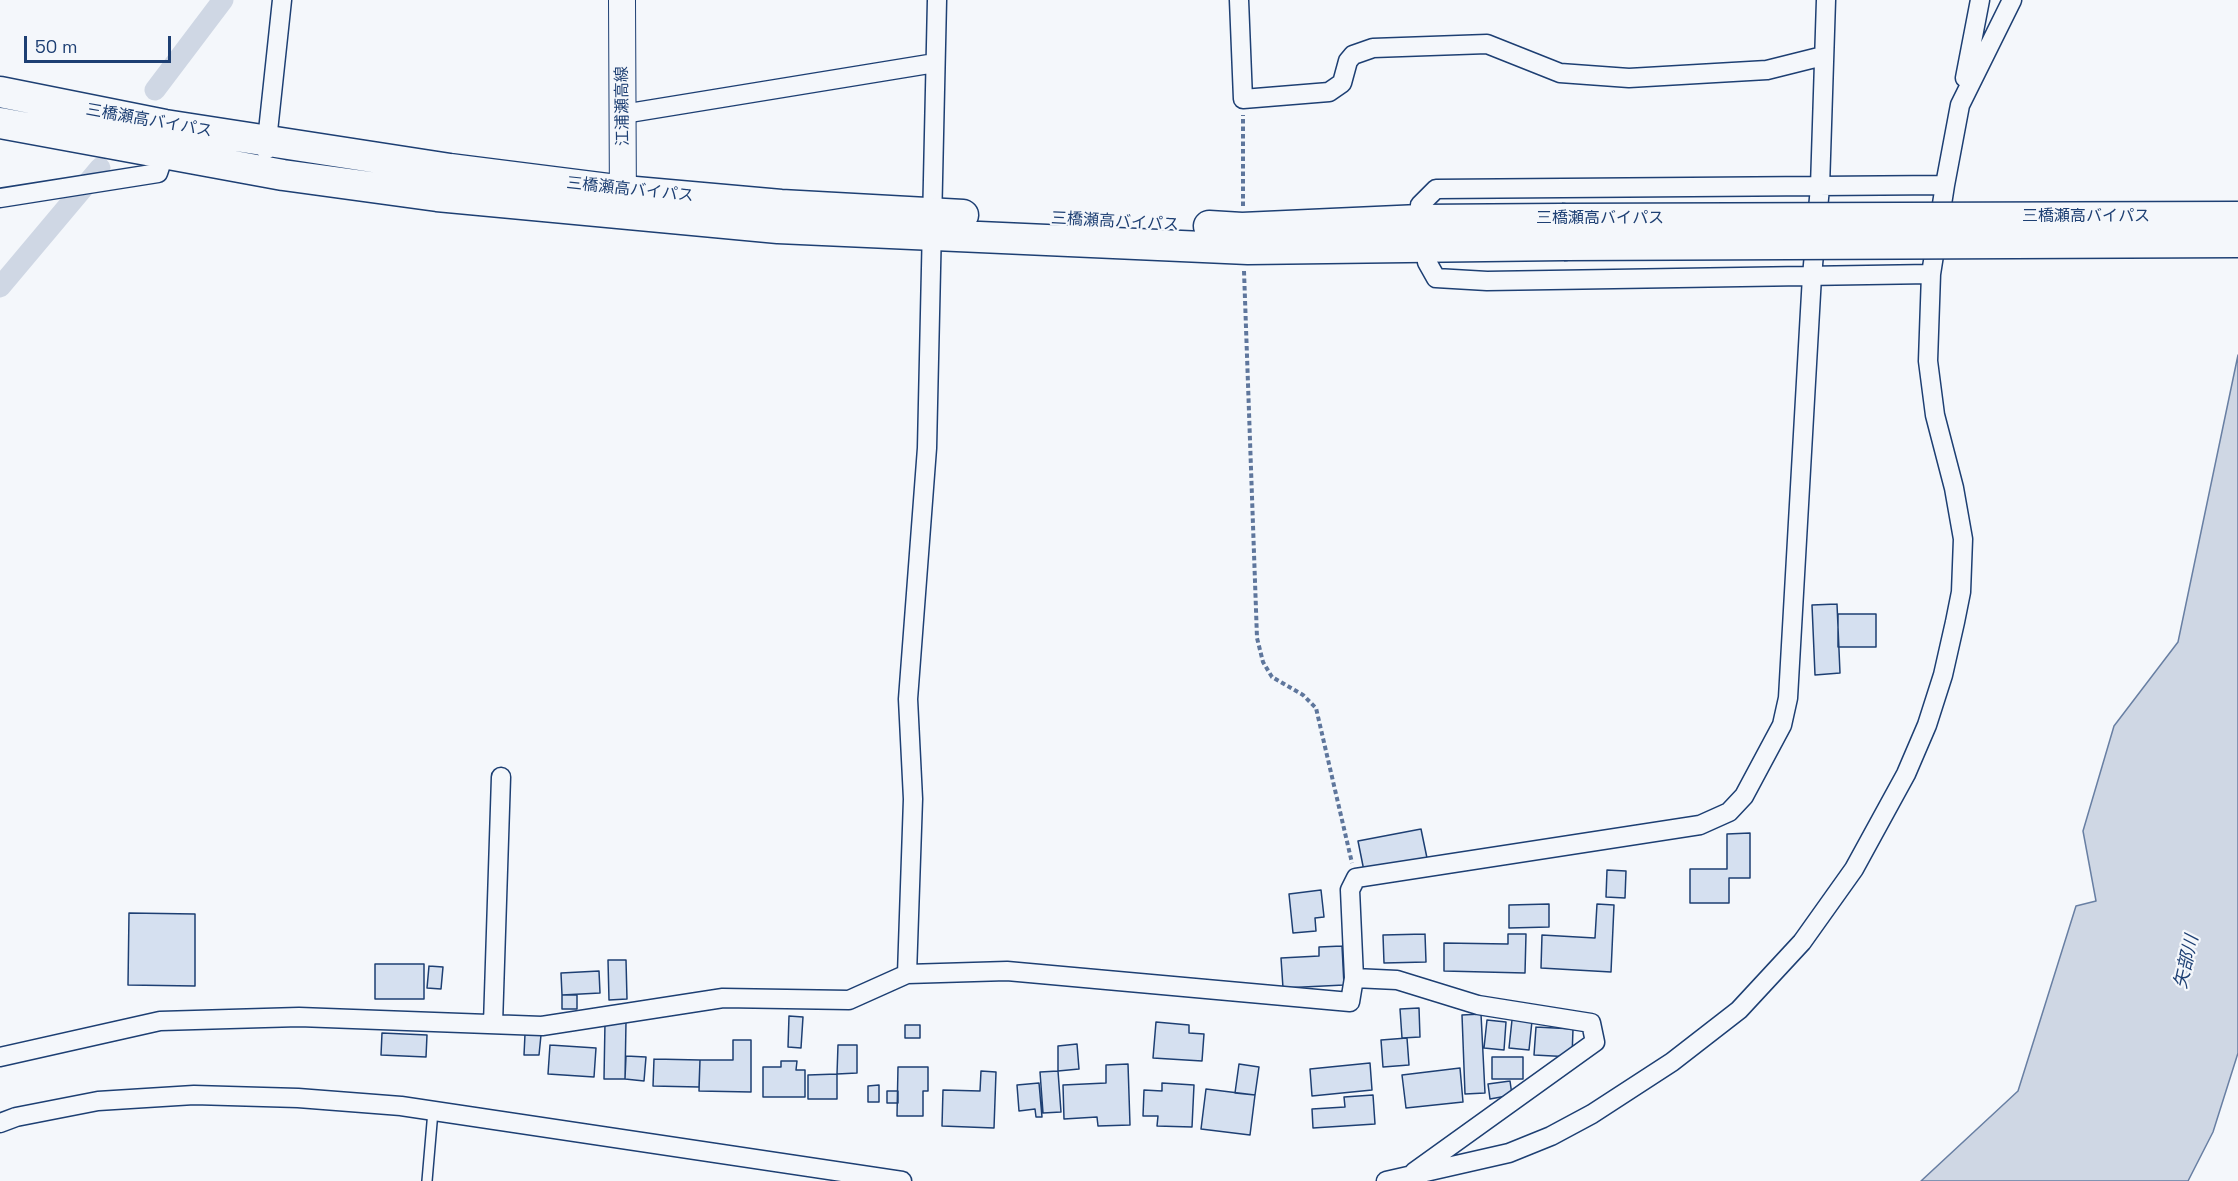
<!DOCTYPE html>
<meta charset="utf-8">
<style>
body{margin:0}
#map{position:relative;width:2238px;height:1181px;overflow:hidden;background:#f4f7fb;font-family:"Space Grotesk",sans-serif}
canvas{display:block}
.scale{position:absolute;left:24px;top:36px;width:147px;height:27px;box-sizing:border-box;border:3px solid #1d3f73;border-top:0;padding-left:8px;font-size:18px;line-height:21px;white-space:nowrap;color:#1d3f73;-webkit-text-stroke:4px #f4f7fb;paint-order:stroke}
</style>
<div id="map">
<canvas width="2238" height="1181"></canvas>
<div class="scale">50 m</div>
</div>
<script>
const ctx = document.querySelector('canvas').getContext('2d');
ctx.lineJoin = 'round';
function fill(path, color) { ctx.fillStyle = color; ctx.fill(path, 'evenodd'); }
const shape = rows => new Path2D(rows.map(r => 'M' + r).join(''));
function trace(path, color, width, dash) { ctx.strokeStyle = color; ctx.lineWidth = width; ctx.lineCap = dash ? 'butt' : 'round'; ctx.setLineDash(dash || []); ctx.stroke(path); }
function drawText(font, color, halo, rows, align = 'center') {
  ctx.font = font + ' "Space Grotesk","Noto Sans JP",sans-serif'; ctx.lineWidth = 4.5; ctx.setLineDash([]); ctx.textBaseline = 'middle'; ctx.strokeStyle = halo; ctx.fillStyle = color; for (const [text, x, y, turn = 0] of rows) {
    ctx.save(); ctx.translate(x, y); ctx.rotate((+turn || 0) * Math.PI / 180); ctx.textAlign = isNaN(turn) ? turn : align; if (halo) ctx.strokeText(text, 0, 0); ctx.fillText(text, 0, 0); ctx.restore();
  }
}
const water = shape([
 [2238,355,2238,1053,2213,1132,2188,1181,1921,1181,2018,1091,2076,906,2096,901,2083,831,2114,726,2178,642,2238,355]
]);
const canal = shape([
 [155,90,223,0],
 [0,287,100,168]
]);
const building = shape([
 [1837,604,1840,673,1815,675,1812,605,1837,604],
 [1838,614,1876,614,1876,647,1838,647,1838,614],
 [1421,829,1427,858,1364,871,1358,841,1421,829],
 [1750,833,1750,878,1729,878,1729,903,1690,903,1690,869,1727,869,1727,834,1750,833],
 [1607,870,1626,871,1625,898,1606,897,1607,870],
 [1321,890,1324,917,1315,918,1316,931,1293,933,1289,894,1321,890],
 [1549,904,1549,927,1509,928,1509,905,1549,904],
 [1597,904,1614,905,1611,972,1541,968,1542,935,1595,938,1597,904],
 [129,913,195,914,195,986,128,985,129,913],
 [1425,934,1426,962,1384,963,1383,935,1425,934],
 [1508,934,1526,934,1525,973,1444,971,1444,943,1508,944,1508,934],
 [1342,946,1344,985,1283,988,1281,958,1319,956,1319,947,1342,946],
 [608,960,626,960,627,999,609,1000,608,960],
 [375,964,424,964,424,999,375,999,375,964],
 [429,966,443,967,441,989,427,988,429,966],
 [599,971,600,993,562,995,561,973,599,971],
 [562,995,577,995,577,1009,562,1009,562,995],
 [1419,1008,1420,1037,1402,1038,1400,1009,1419,1008],
 [1481,1014,1485,1093,1465,1094,1462,1015,1481,1014],
 [789,1016,803,1017,801,1048,788,1047,789,1016],
 [1487,1020,1506,1022,1504,1050,1484,1048,1487,1020],
 [1512,1020,1532,1021,1529,1050,1509,1048,1512,1020],
 [605,1022,626,1022,625,1079,604,1079,605,1022],
 [1156,1022,1189,1025,1189,1033,1204,1034,1202,1061,1153,1058,1156,1022],
 [905,1025,920,1025,920,1038,905,1038,905,1025],
 [1536,1027,1573,1029,1572,1057,1534,1055,1536,1027],
 [382,1033,427,1035,426,1057,381,1055,382,1033],
 [525,1034,541,1035,539,1055,524,1055,525,1034],
 [1407,1038,1409,1065,1383,1067,1381,1040,1407,1038],
 [733,1040,751,1040,751,1092,699,1091,700,1060,733,1060,733,1040],
 [1077,1044,1079,1069,1058,1071,1058,1046,1077,1044],
 [550,1045,596,1048,594,1077,548,1074,550,1045],
 [838,1045,857,1045,857,1073,837,1074,838,1045],
 [626,1056,646,1057,644,1081,625,1079,626,1056],
 [1492,1057,1523,1057,1523,1079,1492,1079,1492,1057],
 [654,1059,700,1060,699,1087,653,1086,654,1059],
 [781,1061,797,1061,796,1070,805,1070,805,1097,763,1097,763,1067,781,1067,781,1061],
 [1370,1063,1372,1090,1312,1096,1310,1069,1370,1063],
 [1128,1064,1130,1125,1098,1126,1097,1117,1064,1119,1063,1085,1106,1083,1106,1065,1128,1064],
 [1239,1064,1259,1067,1255,1095,1235,1093,1239,1064],
 [898,1067,928,1067,928,1091,923,1091,923,1116,897,1116,898,1067],
 [1460,1068,1463,1102,1406,1108,1402,1075,1460,1068],
 [981,1071,996,1072,994,1128,942,1126,943,1090,980,1091,981,1071],
 [1058,1071,1061,1112,1043,1113,1040,1072,1058,1071],
 [837,1074,837,1099,808,1099,808,1075,837,1074],
 [1510,1081,1512,1095,1490,1099,1488,1084,1510,1081],
 [1039,1083,1042,1117,1036,1117,1035,1109,1019,1111,1017,1085,1039,1083],
 [1162,1083,1194,1085,1192,1127,1157,1126,1158,1116,1143,1116,1144,1090,1162,1091,1162,1083],
 [879,1085,879,1102,868,1102,868,1086,879,1085],
 [1206,1089,1255,1095,1250,1135,1201,1129,1206,1089],
 [887,1091,898,1091,898,1103,887,1103,887,1091],
 [1373,1095,1375,1124,1313,1128,1312,1109,1345,1107,1344,1097,1373,1095]
]);
const path = shape([
 [1243,206,1243,115],
 [1244,271,1257,638,1263,662,1272,677,1303,695,1316,708,1352,863]
]);
const service = shape([
 [427,1181,433,1111]
]);
const minor = shape([
 [1239,0,1243,99,1329,92,1342,83,1348,61,1353,55,1373,48,1487,44,1560,73,1629,78,1767,70,1823,56],
 [1965,78,1980,0],
 [623,114,935,63],
 [266,150,282,0],
 [0,198,158,173,164,155],
 [1931,274,1945,185],
 [907,974,913,799,908,699,927,448,937,0],
 [1354,978,1397,980,1478,1005,1591,1023,1595,1042,1414,1172],
 [493,1024,501,777],
 [0,1057,160,1021,299,1017,542,1026,723,998,849,1000,907,974,1007,971,1350,1002,1354,978,1350,890,1356,878,1700,825,1729,812,1744,796,1782,725,1788,698,1812,276,1820,187,1826,0],
 [0,1123,16,1117,98,1101,194,1095,298,1098,401,1106,902,1181],
 [1386,1181,1509,1153,1551,1136,1592,1114,1672,1062,1739,1010,1802,942,1854,869,1906,774,1927,725,1943,675,1955,622,1961,592,1963,539,1954,488,1935,415,1928,361,1931,274,1487,281,1436,278,1427,262,1420,205,1436,189,1945,185,1960,105,2012,0]
]);
const secondary = shape([
 [622,0,623,210]
]);
const trunk = shape([
 [0,92,165,125,450,169,624,191,781,205,963,215],
 [0,123,283,175,437,196,778,228,1248,249,1564,245],
 [1209,226,1242,228,1420,220,1562,219]
]);
const trunkBridge = shape([
 [1562,219,2238,217],
 [1564,245,2238,242]
]);
const streetNames = [
 ["江浦瀬高線",623,106,-91],
 ["三橋瀬高バイパス",149,121,10],
 ["三橋瀬高バイパス",630,190,6],
 ["三橋瀬高バイパス",2086,217],
 ["三橋瀬高バイパス",1600,219],
 ["三橋瀬高バイパス",1115,222,3]
];
const waterNames = [
 ["矢部川",2187,962,-77]
];
fill(water, '#cfd7e4');
trace(water, '#687fa3', 1.5);
trace(canal, '#cfd7e4', 21);
fill(building, '#d5e0f0');
trace(building, '#1d3f73', 1.5);
trace(service, '#1d3f73', 12);
trace(minor, '#1d3f73', 21);
trace(secondary, '#1d3f73', 28);
trace(trunk, '#1d3f73', 33);
trace(path, '#5e769c', 4, [4.5, 3]);
trace(service, '#f4f7fb', 9);
trace(minor, '#f4f7fb', 18);
trace(secondary, '#f4f7fb', 26);
trace(trunk, '#f4f7fb', 30);
trace(trunkBridge, '#1d3f73', 33, []);
trace(trunkBridge, '#f4f7fb', 30);
drawText('16px', '#1d3f73', '#f4f7fb', streetNames);
drawText('italic 18px', '#1d3f73', '#f4f7fb', waterNames);
</script>
